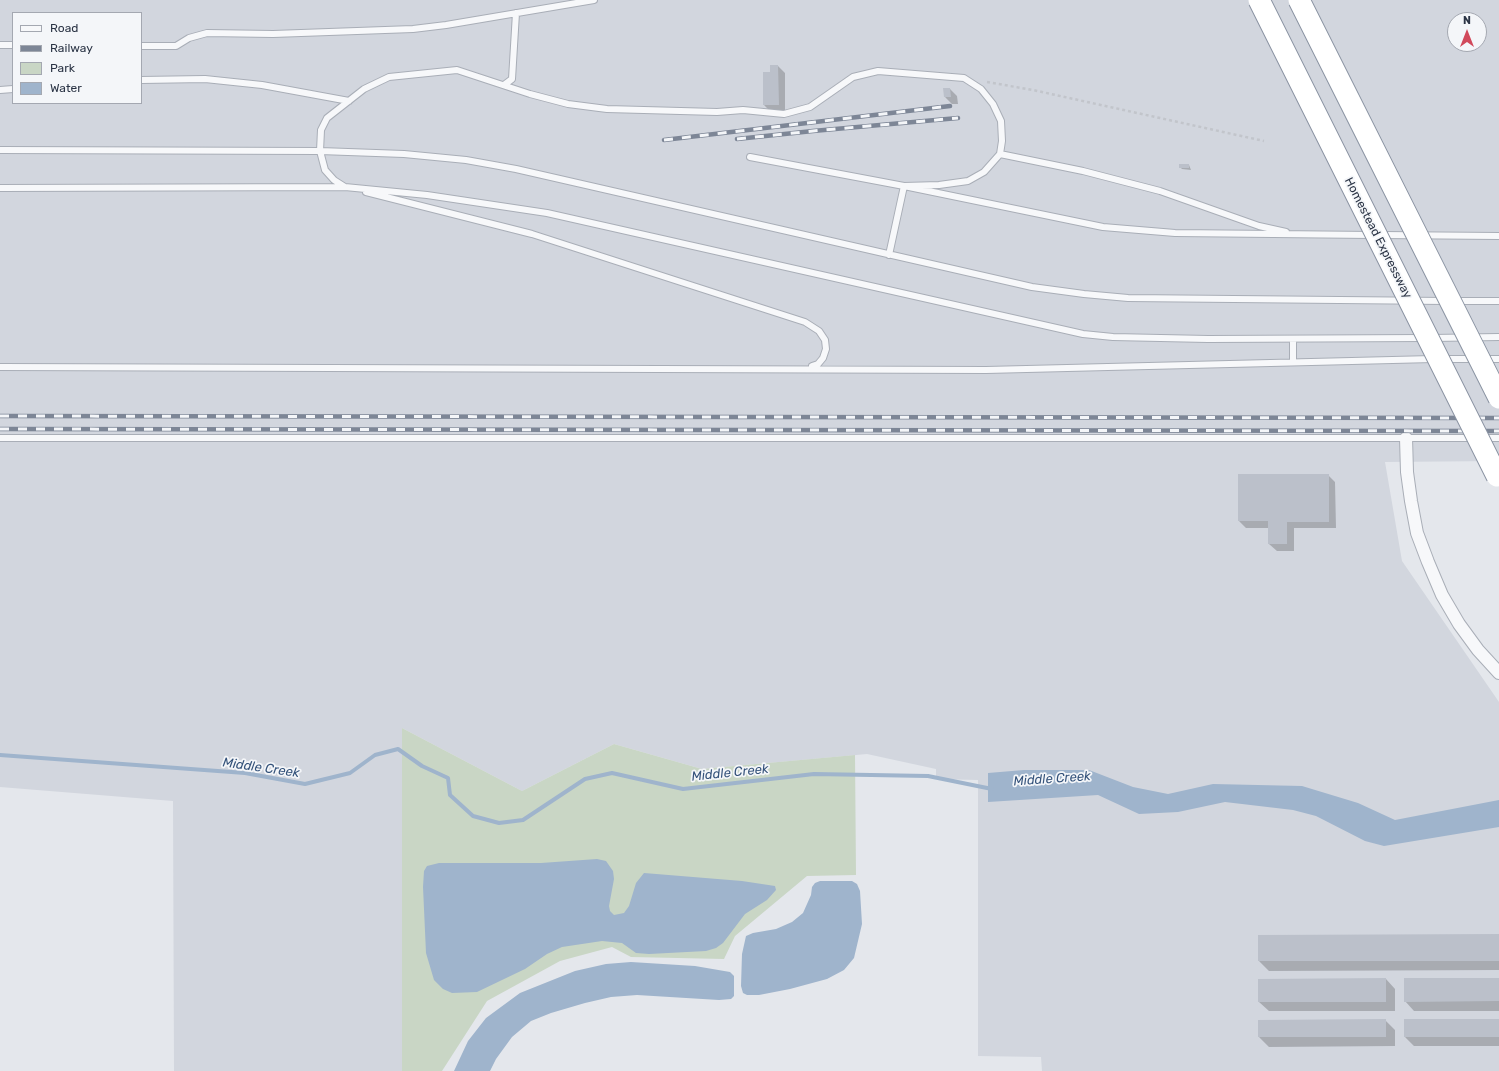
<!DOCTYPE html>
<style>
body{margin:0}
#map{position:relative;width:1499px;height:1071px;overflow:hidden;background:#e4e7ec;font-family:Rubik,sans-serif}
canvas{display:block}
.legend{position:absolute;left:12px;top:12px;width:130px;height:92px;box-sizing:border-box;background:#f4f6f9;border:1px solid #a4a8b1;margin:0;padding:5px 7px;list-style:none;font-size:12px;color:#2b3445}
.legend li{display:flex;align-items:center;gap:8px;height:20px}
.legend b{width:20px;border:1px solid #a4a8b1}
.north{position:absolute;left:1447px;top:12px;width:40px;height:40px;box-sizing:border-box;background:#f4f6f9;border:1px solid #a4a8b1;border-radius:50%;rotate:0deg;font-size:11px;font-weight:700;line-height:16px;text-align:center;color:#2b3445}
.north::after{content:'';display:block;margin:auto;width:14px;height:18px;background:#d1495b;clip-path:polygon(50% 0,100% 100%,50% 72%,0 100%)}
</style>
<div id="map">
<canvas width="1499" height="1071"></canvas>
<ul class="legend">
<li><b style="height:5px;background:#f7f8fa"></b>Road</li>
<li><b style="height:5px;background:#7d8696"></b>Railway</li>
<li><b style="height:11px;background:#c9d6c5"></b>Park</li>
<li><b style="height:11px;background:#9fb4cc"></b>Water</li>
</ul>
<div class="north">N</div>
</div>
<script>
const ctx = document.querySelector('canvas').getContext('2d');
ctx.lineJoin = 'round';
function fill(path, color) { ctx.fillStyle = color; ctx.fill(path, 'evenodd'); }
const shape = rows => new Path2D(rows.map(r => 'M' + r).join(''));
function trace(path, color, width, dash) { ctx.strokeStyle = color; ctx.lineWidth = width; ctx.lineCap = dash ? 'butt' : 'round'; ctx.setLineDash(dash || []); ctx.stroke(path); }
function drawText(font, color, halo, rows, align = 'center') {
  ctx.font = font + ' Rubik,sans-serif'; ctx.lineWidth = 3.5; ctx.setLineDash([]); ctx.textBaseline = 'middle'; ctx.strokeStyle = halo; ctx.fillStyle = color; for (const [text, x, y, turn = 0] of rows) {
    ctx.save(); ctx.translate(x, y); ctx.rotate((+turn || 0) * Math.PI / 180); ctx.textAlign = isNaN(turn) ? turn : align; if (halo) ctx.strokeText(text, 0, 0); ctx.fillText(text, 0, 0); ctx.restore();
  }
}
const built = shape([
 [0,0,1499,0,1499,461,1385,462,1402,561,1499,702,1499,1071,1042,1071,1041,1057,978,1056,978,780,936,779,936,769,867,754,702,769,614,744,522,791,402,728,402,1071,174,1071,173,801,0,787],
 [13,13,141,13,141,103,13,103],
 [1455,20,1479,20,1479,44,1455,44]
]);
const green = shape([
 [402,728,522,791,614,744,702,769,855,755,856,875,807,876,735,936,724,959,631,957,612,947,560,961,487,1001,442,1071,402,1071]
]);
const water = shape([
 [1024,770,1089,770,1133,787,1168,794,1213,784,1302,786,1358,803,1395,820,1499,800,1499,827,1384,846,1365,841,1316,816,1293,810,1225,802,1178,812,1139,814,1098,795,988,802,988,773],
 [597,859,606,861,613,871,614,879,609,906,610,911,614,915,624,913,629,906,636,883,644,873,742,881,775,886,776,890,767,900,745,914,723,943,716,948,706,951,649,954,636,953,622,943,602,941,562,947,547,954,525,969,477,992,452,993,443,989,434,980,426,953,423,887,424,871,427,866,439,863,541,863],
 [820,881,852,881,857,884,860,891,862,924,854,958,844,970,827,979,790,989,759,995,747,995,743,993,741,986,742,954,746,936,753,933,776,929,792,922,803,913,811,895,812,887,815,883],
 [631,962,695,966,730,972,734,976,734,996,731,999,719,1000,637,995,611,997,585,1003,551,1013,531,1021,512,1037,496,1059,490,1071,454,1071,468,1041,486,1018,520,993,575,971,606,964]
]);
const shadow = shape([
 [771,66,778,66,785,73,785,112,771,112,764,105],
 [950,89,957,96,958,104,952,104,945,97],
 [1189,165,1191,170,1182,169,1180,167],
 [1328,475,1335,482,1336,528,1294,528,1294,551,1277,551,1269,544,1269,528,1246,528,1239,521],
 [1499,935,1499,970,1269,971,1259,961],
 [1386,979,1395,989,1395,1011,1269,1011,1259,1002],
 [1499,979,1499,1011,1414,1011,1405,1001],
 [1385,1020,1395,1030,1395,1046,1269,1047,1259,1037,1259,1021],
 [1499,1020,1499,1046,1414,1046,1405,1037]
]);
const stream = shape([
 [0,755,245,773,305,784,350,773,375,755,398,749,422,766,448,778,450,795,473,816,499,823,523,820,585,779,612,773,683,789,814,774,928,776,992,789]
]);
const building = shape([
 [770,65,778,65,779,105,763,105,763,72,770,72],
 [943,88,950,88,951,97,944,97],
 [1179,164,1189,164,1189,168,1179,168],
 [1238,474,1329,474,1329,522,1287,522,1287,544,1268,544,1268,521,1238,521],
 [1499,934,1499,961,1258,961,1258,935],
 [1386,978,1386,1002,1258,1002,1258,979],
 [1404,978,1499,978,1499,1001,1404,1002],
 [1386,1019,1386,1037,1258,1037,1258,1020],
 [1404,1019,1499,1019,1499,1037,1404,1037]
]);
const path = shape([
 [987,82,1033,90,1264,141]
]);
const service = shape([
 [0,45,13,45],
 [141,46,176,46,189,38,207,33,273,34,413,29,446,25,594,0],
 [141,80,205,79,262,85,349,101],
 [504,85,512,79,516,13],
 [0,90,13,89],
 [0,150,320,151,404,154,466,160,516,169,1032,287,1084,294,1128,298,1445,301],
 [1000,154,1083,171,1160,191,1259,226,1286,232],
 [750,157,904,186,1103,227,1175,233,1372,235],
 [345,187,334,180,325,170,320,151,321,130,327,118,364,89,389,77,457,70,530,94,568,104,607,109,717,112,743,110,784,114,810,107,853,77,878,71,964,78,981,89,993,104,1001,121,1002,141,1000,154,984,172,968,181,939,185,904,186],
 [0,188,345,187,427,195,547,213,1083,334,1113,337,1208,339,1423,338],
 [366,192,532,234,805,322,819,331,825,340,826,349,823,358,818,364,812,366],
 [1381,235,1499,236],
 [889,255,904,186],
 [1455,301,1499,301],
 [1432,338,1499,337],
 [1293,339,1293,362],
 [1443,359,1475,359],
 [1485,359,1499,359],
 [0,367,986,370,1433,359],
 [0,438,1473,438],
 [1483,438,1499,438]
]);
const minor = shape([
 [1406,438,1407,472,1411,501,1417,533,1428,562,1442,595,1459,624,1478,650,1499,673]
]);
const rail = shape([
 [737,139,813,131,958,118],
 [664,140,950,106],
 [0,416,1499,418],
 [0,429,1499,431]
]);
const motorwayBridge = shape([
 [1259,0,1497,476],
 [1299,0,1499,398]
]);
const streetNames = [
 ["Homestead Expressway",1378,238,63]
];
const waterNames = [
 ["Middle Creek",261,768,8],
 ["Middle Creek",730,773,-6],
 ["Middle Creek",1052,779,-4]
];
fill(built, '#d2d6de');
fill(green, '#c9d6c5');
fill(water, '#9fb4cc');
fill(shadow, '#0003');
trace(stream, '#9fb4cc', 4);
fill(building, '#bbc0ca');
trace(service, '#a9aeb7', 8);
trace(minor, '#a9aeb7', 14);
trace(path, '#c2c5cb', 2.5, [3, 3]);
trace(service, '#f7f8fa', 6);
trace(minor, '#f7f8fa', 12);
trace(rail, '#7d8696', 4.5);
trace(rail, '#f4f6f9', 3, [9]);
trace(motorwayBridge, '#8b94a3', 23, []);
trace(motorwayBridge, '#fff', 21);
drawText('12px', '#2b3445', '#f4f6f9', streetNames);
drawText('italic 13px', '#34527a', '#f4f6f9', waterNames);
</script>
